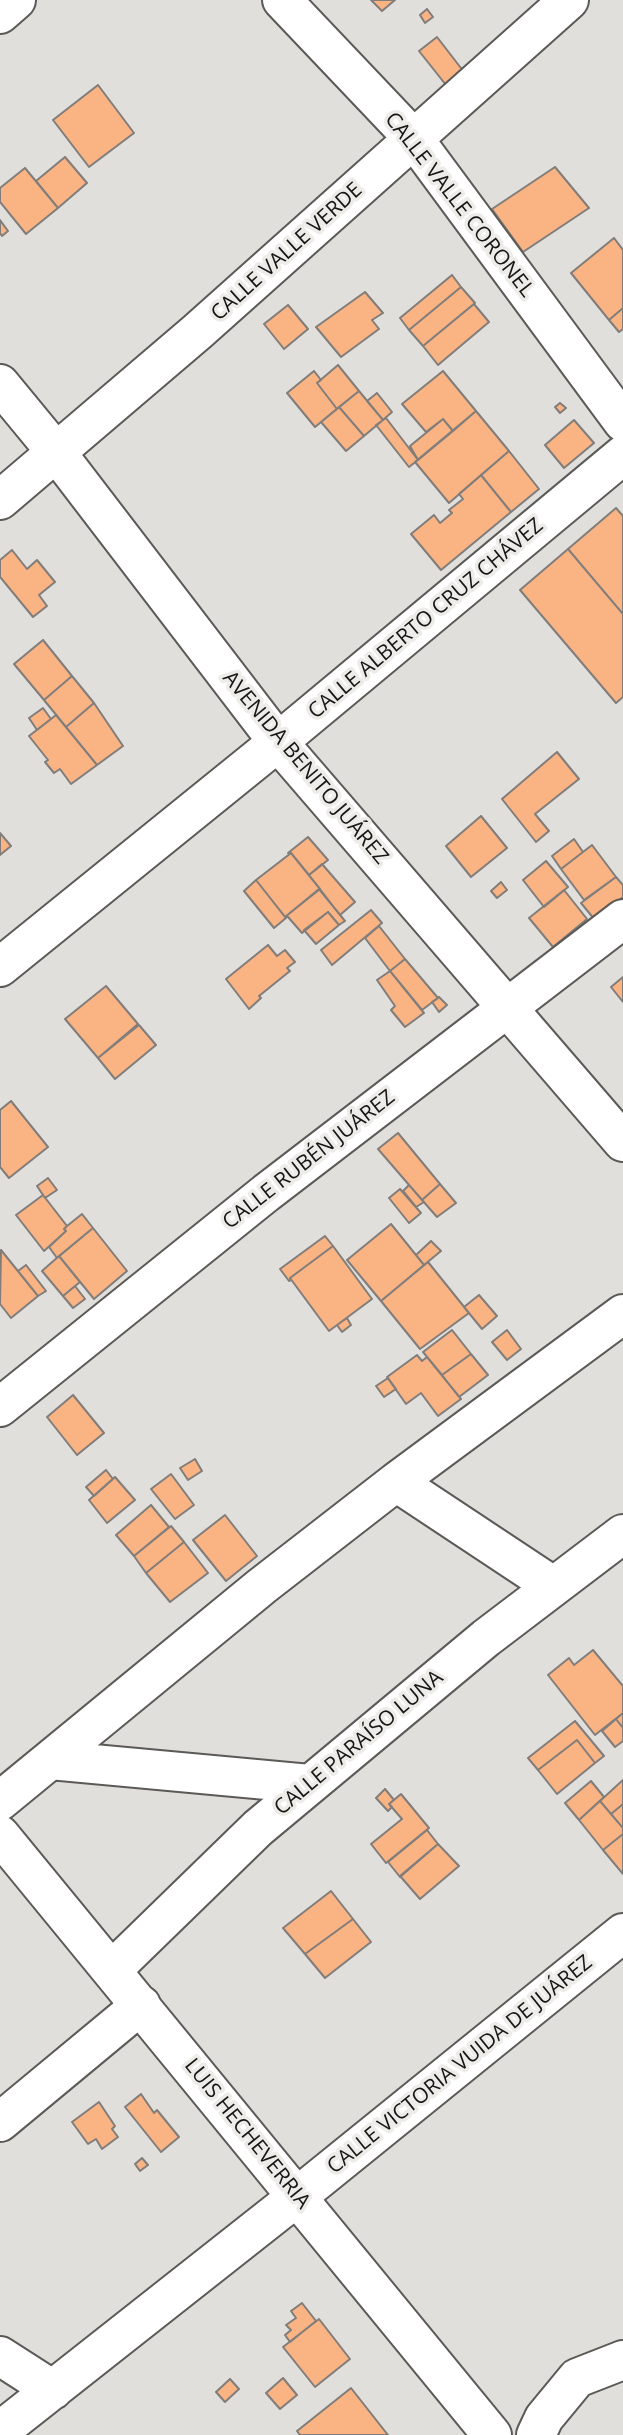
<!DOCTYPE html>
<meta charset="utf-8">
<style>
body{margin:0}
canvas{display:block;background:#e1dfdb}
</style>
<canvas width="623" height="2435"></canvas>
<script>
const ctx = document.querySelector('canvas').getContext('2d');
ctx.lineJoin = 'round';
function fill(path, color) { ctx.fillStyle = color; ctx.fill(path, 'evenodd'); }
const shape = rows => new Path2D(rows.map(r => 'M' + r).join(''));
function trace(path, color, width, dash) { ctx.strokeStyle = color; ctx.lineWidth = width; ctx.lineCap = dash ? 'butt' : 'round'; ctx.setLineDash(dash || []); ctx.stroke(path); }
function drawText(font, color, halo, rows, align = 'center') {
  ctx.font = font + ' "Open Sans",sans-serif'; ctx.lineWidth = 7; ctx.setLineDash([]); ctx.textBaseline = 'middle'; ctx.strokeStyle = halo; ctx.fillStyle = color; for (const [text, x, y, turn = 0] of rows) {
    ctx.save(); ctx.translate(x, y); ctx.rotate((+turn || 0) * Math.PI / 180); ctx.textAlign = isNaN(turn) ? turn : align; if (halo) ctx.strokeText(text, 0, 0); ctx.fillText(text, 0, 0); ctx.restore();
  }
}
const building = shape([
 [371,0,395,0,382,11,371,0],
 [427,9,433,17,425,23,420,15,427,9],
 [437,37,464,72,446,85,419,51,437,37],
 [98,85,134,133,89,167,53,120,98,85],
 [65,157,87,183,58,208,36,181,65,157],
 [555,167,589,208,523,252,492,209,555,167],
 [25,168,58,208,26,234,0,202,0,188,25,168],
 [0,220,8,231,2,236,0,233,0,220],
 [614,238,623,250,623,308,609,320,571,273,614,238],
 [452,275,461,287,409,330,400,318,452,275],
 [461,287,475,303,423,346,409,330,461,287],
 [365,292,383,313,372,320,379,329,341,357,316,327,365,292],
 [474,304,489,322,438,365,423,346,474,304],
 [288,305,308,329,284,349,264,324,288,305],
 [623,308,623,329,619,332,609,320,623,308],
 [338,365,359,391,337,409,317,383,338,365],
 [314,371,321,380,317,383,337,409,315,427,287,393,314,371],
 [443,371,476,411,453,431,443,419,426,432,402,404,443,371],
 [359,391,383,420,364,436,339,407,359,391],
 [377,393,392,412,383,420,367,401,377,393],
 [560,403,566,408,560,413,555,407,560,403],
 [339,407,364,436,346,451,321,422,339,407],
 [476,411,509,451,449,503,415,462,476,411],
 [386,418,418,460,409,467,376,425,386,418],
 [443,419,453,431,418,460,410,446,443,419],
 [574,420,594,443,564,468,545,445,574,420],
 [509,451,539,489,511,512,481,475,509,451],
 [481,475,511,512,441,570,411,534,434,515,440,523,452,513,449,510,463,499,459,494,481,475],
 [616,508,623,516,623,614,568,549,616,508],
 [568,549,623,614,623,697,616,703,520,590,568,549],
 [12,550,27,569,37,560,55,582,39,595,47,606,33,617,0,577,0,560,12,550],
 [43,640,72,676,44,700,14,664,43,640],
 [72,676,94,703,66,727,44,700,72,676],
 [94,703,123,746,97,765,66,727,94,703],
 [43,708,51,719,37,730,29,718,43,708],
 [56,715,97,765,71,784,60,769,54,773,45,762,48,760,29,736,56,715],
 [557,752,579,779,535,814,549,831,536,842,502,799,557,752],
 [481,816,507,848,471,877,446,846,481,816],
 [0,833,11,846,0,855,0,833],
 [308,837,328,860,309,875,291,853,288,853,308,837],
 [574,839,583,852,561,869,552,856,574,839],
 [592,845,616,877,584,900,561,869,592,845],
 [291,853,320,889,285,917,256,880,291,853],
 [546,861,568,887,544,907,523,880,546,861],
 [322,864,355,902,340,915,309,875,322,864],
 [616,877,623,885,623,897,595,920,581,903,616,877],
 [256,880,286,918,274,928,244,891,256,880],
 [501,882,507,890,497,898,491,891,501,882],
 [319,889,345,921,339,925,328,912,302,933,288,917,285,917,319,889],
 [564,890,587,919,553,947,529,918,564,890],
 [371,910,382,923,332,965,321,950,371,910],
 [328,912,339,925,316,944,304,930,328,912],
 [379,926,405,959,390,971,365,938,379,926],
 [268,945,277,956,285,950,295,962,287,968,290,971,259,996,261,998,249,1009,226,979,268,945],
 [405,959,438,998,422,1010,390,971,405,959],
 [390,971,424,1013,405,1027,391,1010,395,1006,377,980,390,971],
 [623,977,623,1002,611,987,623,977],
 [106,986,138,1024,98,1058,65,1019,106,986],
 [439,997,447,1005,439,1012,432,1002,439,997],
 [139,1025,156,1045,115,1079,98,1058,139,1025],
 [11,1101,48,1147,9,1178,0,1167,0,1110,11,1101],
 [398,1133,440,1184,422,1200,378,1149,398,1133],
 [48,1178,57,1190,45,1198,37,1186,48,1178],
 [440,1184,456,1203,437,1217,422,1200,440,1184],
 [409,1185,424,1202,416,1207,403,1191,409,1185],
 [400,1189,421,1213,409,1223,389,1198,400,1189],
 [43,1195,67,1226,64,1229,66,1231,44,1251,16,1215,43,1195],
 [82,1214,93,1228,57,1258,49,1247,66,1231,64,1229,67,1226,82,1214],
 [391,1224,424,1265,381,1301,347,1260,391,1224],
 [93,1228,127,1271,94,1299,59,1256,93,1228],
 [325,1236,333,1246,290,1278,291,1280,289,1281,280,1269,325,1236],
 [431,1241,441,1251,424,1265,416,1255,431,1241],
 [333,1246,372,1299,329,1331,290,1278,333,1246],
 [1,1250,38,1296,11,1318,0,1304,1,1250],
 [59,1256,80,1282,63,1296,42,1271,59,1256],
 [428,1262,469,1313,420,1349,381,1301,428,1262],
 [26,1265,46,1291,38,1296,18,1271,26,1265],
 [75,1286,85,1299,73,1308,63,1296,75,1286],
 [479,1295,497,1316,482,1329,464,1307,479,1295],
 [347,1318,351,1325,342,1332,337,1325,347,1318],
 [452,1330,471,1354,442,1375,423,1352,452,1330],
 [507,1330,521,1349,507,1360,492,1342,507,1330],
 [471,1354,488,1375,459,1397,442,1375,471,1354],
 [417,1355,422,1361,427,1357,461,1399,438,1416,421,1393,406,1404,387,1377,417,1355],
 [388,1378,396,1389,384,1397,376,1386,388,1378],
 [73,1395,104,1433,77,1455,47,1417,73,1395],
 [195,1459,202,1471,188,1480,180,1468,195,1459],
 [106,1470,113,1479,94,1496,86,1487,106,1470],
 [171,1474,194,1505,175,1519,151,1489,171,1474],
 [115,1477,135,1500,107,1523,89,1500,115,1477],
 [151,1505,169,1527,134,1556,116,1535,151,1505],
 [225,1515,257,1556,226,1581,193,1540,225,1515],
 [171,1526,184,1542,146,1573,134,1556,171,1526],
 [184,1542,208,1573,170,1602,146,1573,184,1542],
 [593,1650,623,1686,623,1713,595,1735,548,1675,569,1658,574,1665,593,1650],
 [623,1713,623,1728,616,1719,623,1713],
 [616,1719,623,1728,623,1741,615,1747,602,1731,616,1719],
 [575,1721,604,1756,595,1763,577,1740,538,1770,528,1758,575,1721],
 [577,1740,595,1763,557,1794,538,1770,577,1740],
 [623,1780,623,1804,611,1814,600,1801,623,1780],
 [591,1781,604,1797,579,1820,565,1803,591,1781],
 [385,1789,394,1800,389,1804,392,1807,388,1811,376,1798,385,1789],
 [401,1794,429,1828,386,1863,371,1844,402,1819,389,1804,401,1794],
 [600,1801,623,1828,623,1834,603,1850,579,1820,600,1801],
 [623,1804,623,1828,611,1814,623,1804],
 [427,1830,438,1844,400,1877,388,1862,427,1830],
 [623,1834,623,1874,603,1850,623,1834],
 [438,1844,459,1866,420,1899,400,1876,438,1844],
 [331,1891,353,1919,305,1954,283,1928,331,1891],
 [353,1919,371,1942,325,1978,305,1954,353,1919],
 [141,2094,154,2113,157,2110,179,2137,161,2152,125,2107,141,2094],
 [99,2102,115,2126,112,2129,118,2137,102,2149,96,2139,88,2144,72,2122,99,2102],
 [142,2158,148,2165,140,2171,135,2164,142,2158],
 [302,2303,316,2321,290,2342,285,2335,291,2330,286,2325,296,2318,291,2311,302,2303],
 [319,2319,350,2359,315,2387,283,2347,319,2319],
 [283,2378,297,2395,280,2409,266,2393,283,2378],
 [230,2379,239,2389,225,2402,216,2392,230,2379],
 [351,2388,388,2435,300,2435,297,2431,351,2388]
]);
const street = shape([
 [282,0,414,139,623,422],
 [0,14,16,0],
 [0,384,56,452,278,742,623,1142],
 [0,500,197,332,569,0],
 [0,967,278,742,623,455],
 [0,1407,266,1193,623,919],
 [396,1482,553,1586],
 [50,1760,310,1784],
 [0,1801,262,1586,396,1482,623,1314],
 [112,1970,258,1828,486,1638,623,1534],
 [0,2122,141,2005],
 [0,2356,53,2390],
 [0,2431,298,2196,623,1933],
 [536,2435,544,2418,577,2378,623,2360]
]);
const secondary = shape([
 [0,1835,492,2435]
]);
const streetNames = [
 ["CALLE VALLE CORONEL",459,205,52],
 ["CALLE VALLE VERDE",287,252,-42],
 ["CALLE ALBERTO CRUZ CHÁVEZ",426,619,-40],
 ["AVENIDA BENITO JUÁREZ",305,768,50],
 ["CALLE RUBÉN JUÁREZ",309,1160,-38],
 ["CALLE PARAÍSO LUNA",359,1743,-40],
 ["CALLE VICTORIA VUIDA DE JUÁREZ",460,2065,-39],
 ["LUIS HECHEVERRIA",247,2134,51]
];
fill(building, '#fab383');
trace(building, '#817d7b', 2);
trace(street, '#5c5a57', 42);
trace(secondary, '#5c5a57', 42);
trace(street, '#fff', 38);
trace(secondary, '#fff', 38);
drawText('21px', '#171615', '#eeece8', streetNames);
</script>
